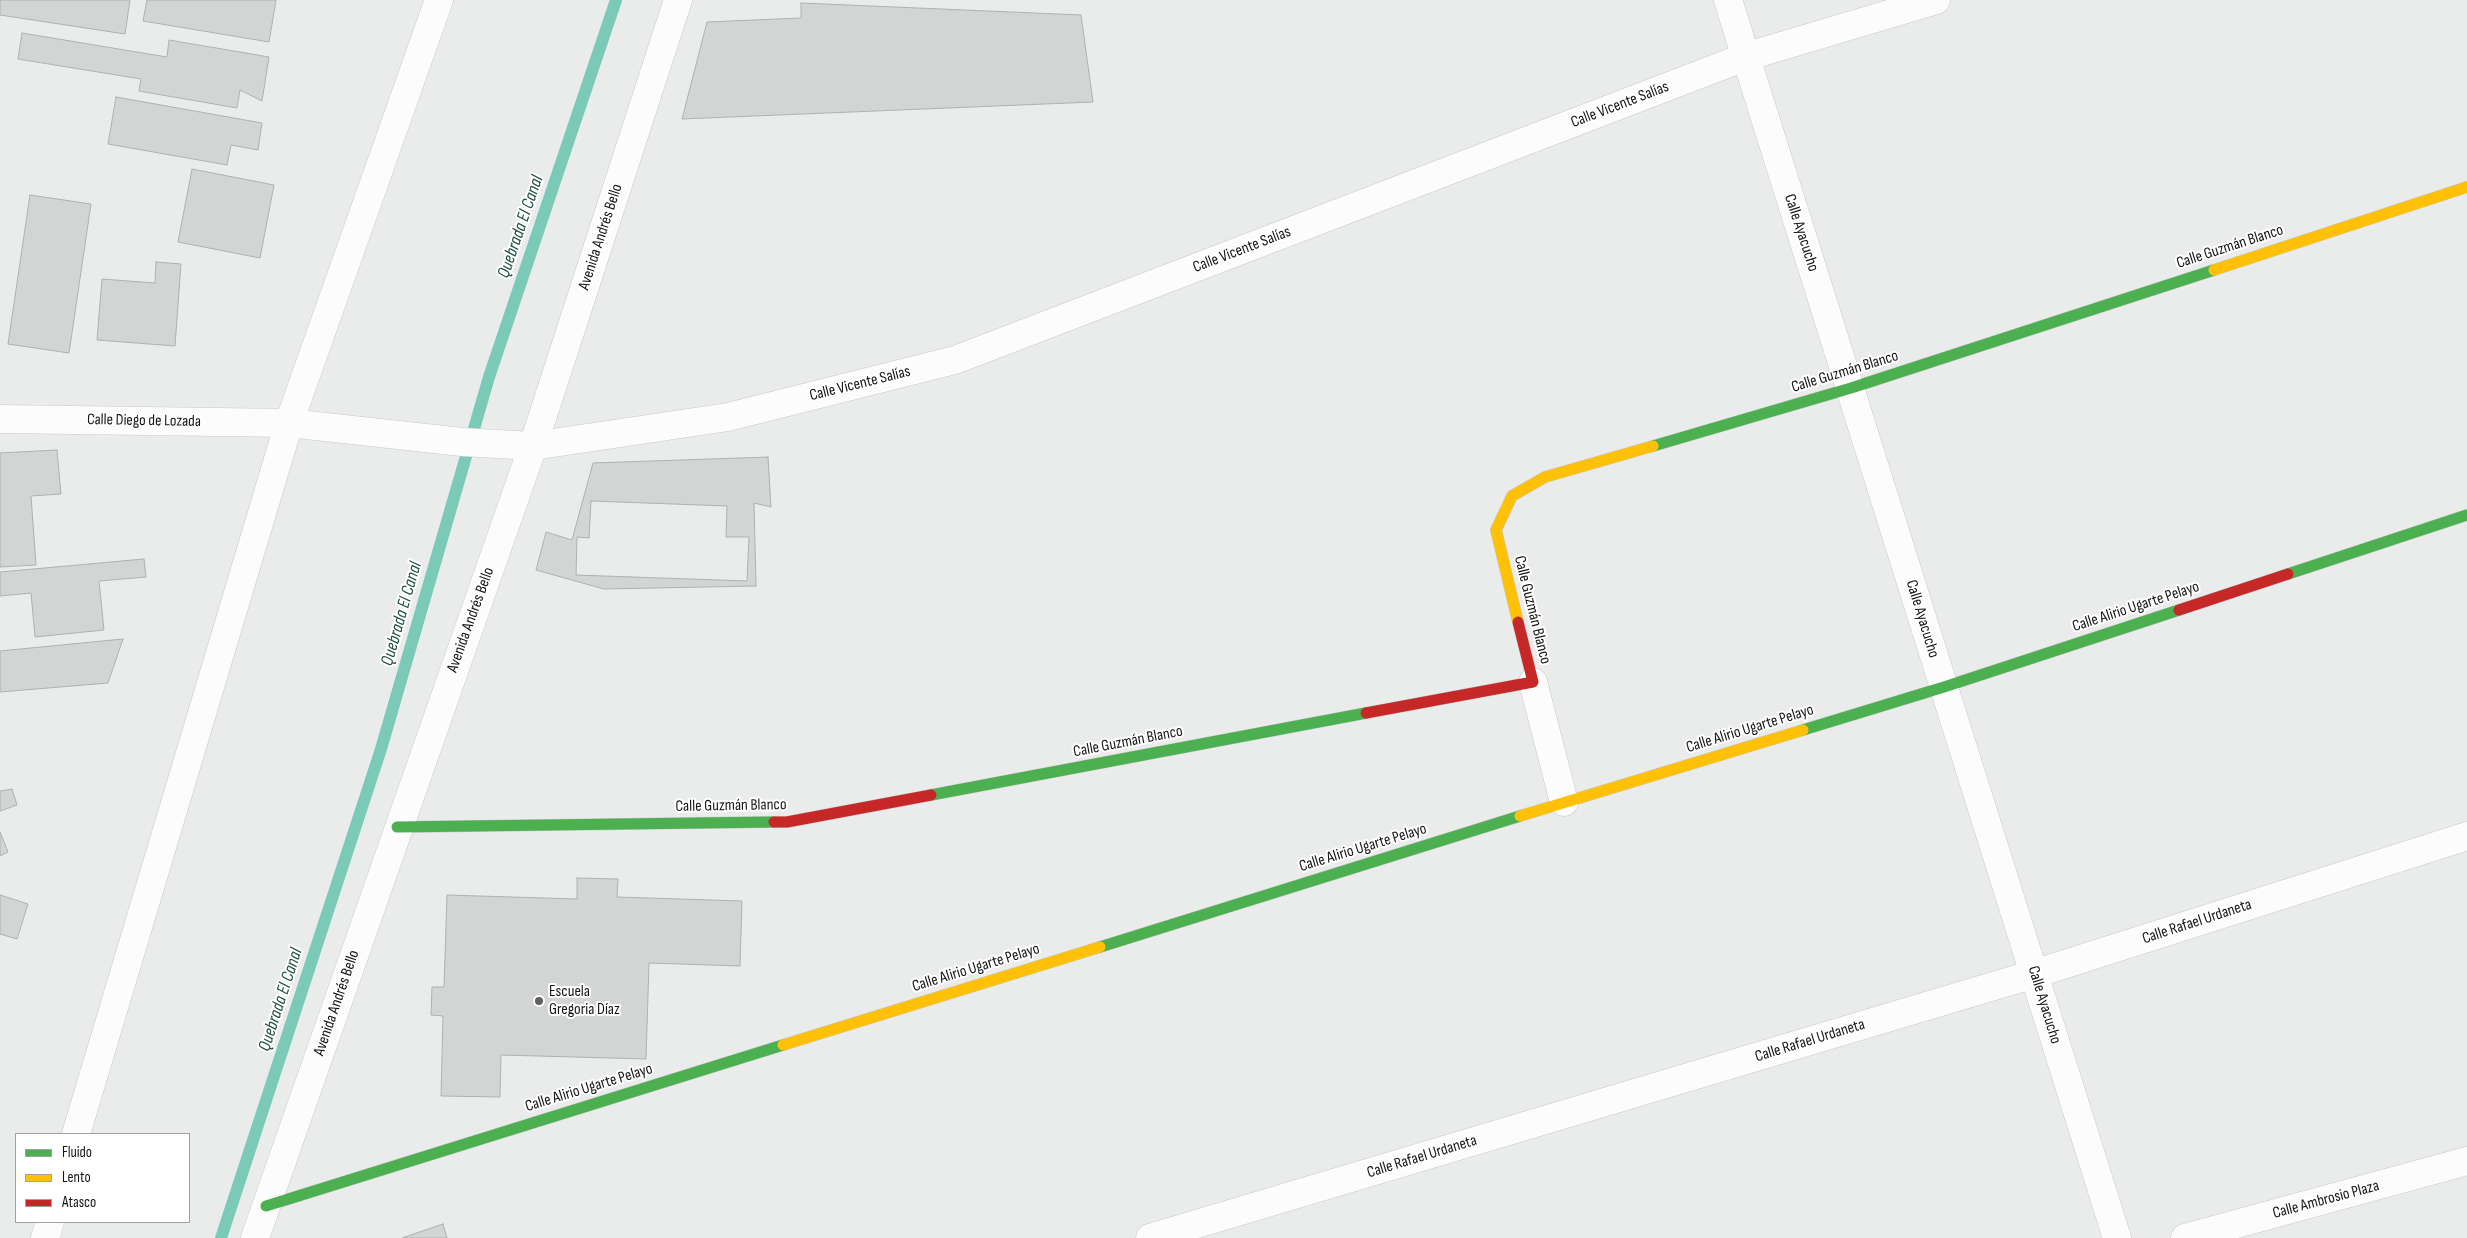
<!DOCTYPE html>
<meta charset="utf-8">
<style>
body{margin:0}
#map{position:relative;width:2467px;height:1238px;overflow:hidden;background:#eaeceb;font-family:"Sofia Sans Condensed",sans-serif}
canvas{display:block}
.legend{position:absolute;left:15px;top:1133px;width:175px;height:90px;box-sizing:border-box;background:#fff;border:1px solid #a1a1a1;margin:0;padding:6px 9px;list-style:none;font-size:15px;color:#141515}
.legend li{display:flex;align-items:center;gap:10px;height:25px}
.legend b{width:25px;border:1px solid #a1a1a1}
</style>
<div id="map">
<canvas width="2467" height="1238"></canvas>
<ul class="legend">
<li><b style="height:6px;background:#4caf50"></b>Fluido</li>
<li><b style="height:6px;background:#ffc107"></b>Lento</li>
<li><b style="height:6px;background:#c62828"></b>Atasco</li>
</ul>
</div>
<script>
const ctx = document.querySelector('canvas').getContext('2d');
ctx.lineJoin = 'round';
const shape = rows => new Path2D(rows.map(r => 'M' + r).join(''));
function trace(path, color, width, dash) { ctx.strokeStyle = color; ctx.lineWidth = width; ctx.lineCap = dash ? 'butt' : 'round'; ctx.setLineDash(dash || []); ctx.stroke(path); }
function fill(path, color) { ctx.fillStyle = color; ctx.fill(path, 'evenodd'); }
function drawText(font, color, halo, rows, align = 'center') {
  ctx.font = font + ' "Sofia Sans Condensed",sans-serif'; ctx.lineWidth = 4; ctx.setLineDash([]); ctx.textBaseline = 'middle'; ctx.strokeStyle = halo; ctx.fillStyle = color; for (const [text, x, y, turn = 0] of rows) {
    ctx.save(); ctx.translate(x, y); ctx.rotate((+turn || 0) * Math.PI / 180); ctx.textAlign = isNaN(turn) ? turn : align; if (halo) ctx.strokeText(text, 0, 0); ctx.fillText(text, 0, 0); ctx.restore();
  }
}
const stream = shape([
 [221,1238,381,749,489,377,616,0]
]);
const building = shape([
 [0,0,130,0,125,34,0,15,0,0],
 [147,0,276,0,269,42,143,21,147,0],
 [801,3,1081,15,1093,102,682,119,707,22,801,18,801,3],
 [22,33,167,57,169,40,269,57,262,101,240,90,237,108,139,91,141,79,18,59,22,33],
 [116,97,262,123,258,150,231,145,227,165,108,144,116,97],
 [192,169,274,185,260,258,178,242,192,169],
 [30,195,91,204,69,353,8,344,30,195],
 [156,262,181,264,175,346,97,340,102,279,155,283,156,262],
 [57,450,61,494,31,496,36,565,0,567,0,453,57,450],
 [768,457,771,507,754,503,756,586,604,589,536,570,546,532,572,540,593,463,768,457],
 [591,501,727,506,726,537,749,537,747,581,576,575,577,537,589,538,591,501],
 [144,559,146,577,99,581,104,630,35,637,31,593,0,596,0,572,144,559],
 [123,639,108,683,0,692,0,651,123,639],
 [12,789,17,805,0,811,0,791,12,789],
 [0,832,8,852,0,856,0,832],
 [577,878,618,879,617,897,742,901,740,966,649,963,646,1059,501,1055,500,1097,441,1096,443,1016,431,1015,432,987,444,987,447,895,577,899,577,878],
 [0,895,28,904,17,939,0,934,0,895],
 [443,1224,447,1238,402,1238,443,1224]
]);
const street = shape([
 [1728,0,2117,1238],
 [0,419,289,423,462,442,533,446,728,417,955,360,1745,57,1936,0],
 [1533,682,1564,802],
 [76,1134,289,423,439,0],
 [45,1238,50,1222],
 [255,1238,533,446,678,0],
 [1150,1238,2034,974,2467,836],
 [2185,1238,2467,1161]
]);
const fast = shape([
 [1653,446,1851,388,2214,270],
 [2288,574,2467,515],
 [1803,730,1944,687,2179,610],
 [931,795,1366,713],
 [397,827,774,822],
 [1100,947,1520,816],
 [266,1206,783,1045]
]);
const slow = shape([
 [2214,270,2467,187],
 [1518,622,1496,530,1512,496,1545,477,1653,446],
 [1520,816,1803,730],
 [783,1045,1100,947]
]);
const jam = shape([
 [2179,610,2288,574],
 [1366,713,1533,682,1518,622],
 [774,822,787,822,931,795]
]);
const markers = [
 [539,1001,5,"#5f6060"]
];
const streetNames = [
 ["Calle Vicente Salías",1620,105,-21],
 ["Calle Ayacucho",1801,233,72],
 ["Avenida Andrés Bello",601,237,-72],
 ["Calle Guzmán Blanco",2230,247,-18],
 ["Calle Vicente Salías",1242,250,-21],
 ["Calle Guzmán Blanco",1845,372,-17],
 ["Calle Vicente Salías",860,384,-14],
 ["Calle Diego de Lozada",144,421,1],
 ["Calle Alirio Ugarte Pelayo",2136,607,-18],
 ["Calle Guzmán Blanco",1532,610,76],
 ["Calle Ayacucho",1922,619,73],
 ["Avenida Andrés Bello",471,620,-70],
 ["Calle Alirio Ugarte Pelayo",1750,729,-17],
 ["Calle Guzmán Blanco",1128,742,-11],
 ["Calle Guzmán Blanco",731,806,-1],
 ["Calle Alirio Ugarte Pelayo",1363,848,-17],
 ["Calle Rafael Urdaneta",2197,922,-18],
 ["Calle Alirio Ugarte Pelayo",976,968,-17],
 ["Avenida Andrés Bello",337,1003,-71],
 ["Calle Ayacucho",2044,1005,73],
 ["Calle Rafael Urdaneta",1810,1041,-17],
 ["Calle Alirio Ugarte Pelayo",589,1088,-17],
 ["Calle Rafael Urdaneta",1422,1157,-17],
 ["Calle Ambrosio Plaza",2326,1200,-15]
];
const poiNames = [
 ["Escuela",549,992],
 ["Gregoria Díaz",549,1010]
];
const waterNames = [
 ["Quebrada El Canal",521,227,-71],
 ["Quebrada El Canal",402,614,-74],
 ["Quebrada El Canal",281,1000,-72]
];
trace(stream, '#7bcab7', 12);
fill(building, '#d3d5d4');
trace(building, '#afb1b0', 1);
trace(street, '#c7c9c8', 29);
trace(fast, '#c7c9c8', 12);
trace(slow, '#c7c9c8', 12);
trace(jam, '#c7c9c8', 12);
trace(street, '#fcfcfc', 28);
trace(fast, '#4caf50', 11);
trace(slow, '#ffc107', 11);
trace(jam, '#c62828', 11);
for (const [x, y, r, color] of markers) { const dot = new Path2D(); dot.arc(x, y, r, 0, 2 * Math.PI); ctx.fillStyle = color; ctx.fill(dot); trace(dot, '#fff', 2); }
drawText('16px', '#141515', '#fff', streetNames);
drawText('16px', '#141515', '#fff', poiNames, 'left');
drawText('italic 18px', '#215145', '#fff', waterNames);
</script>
